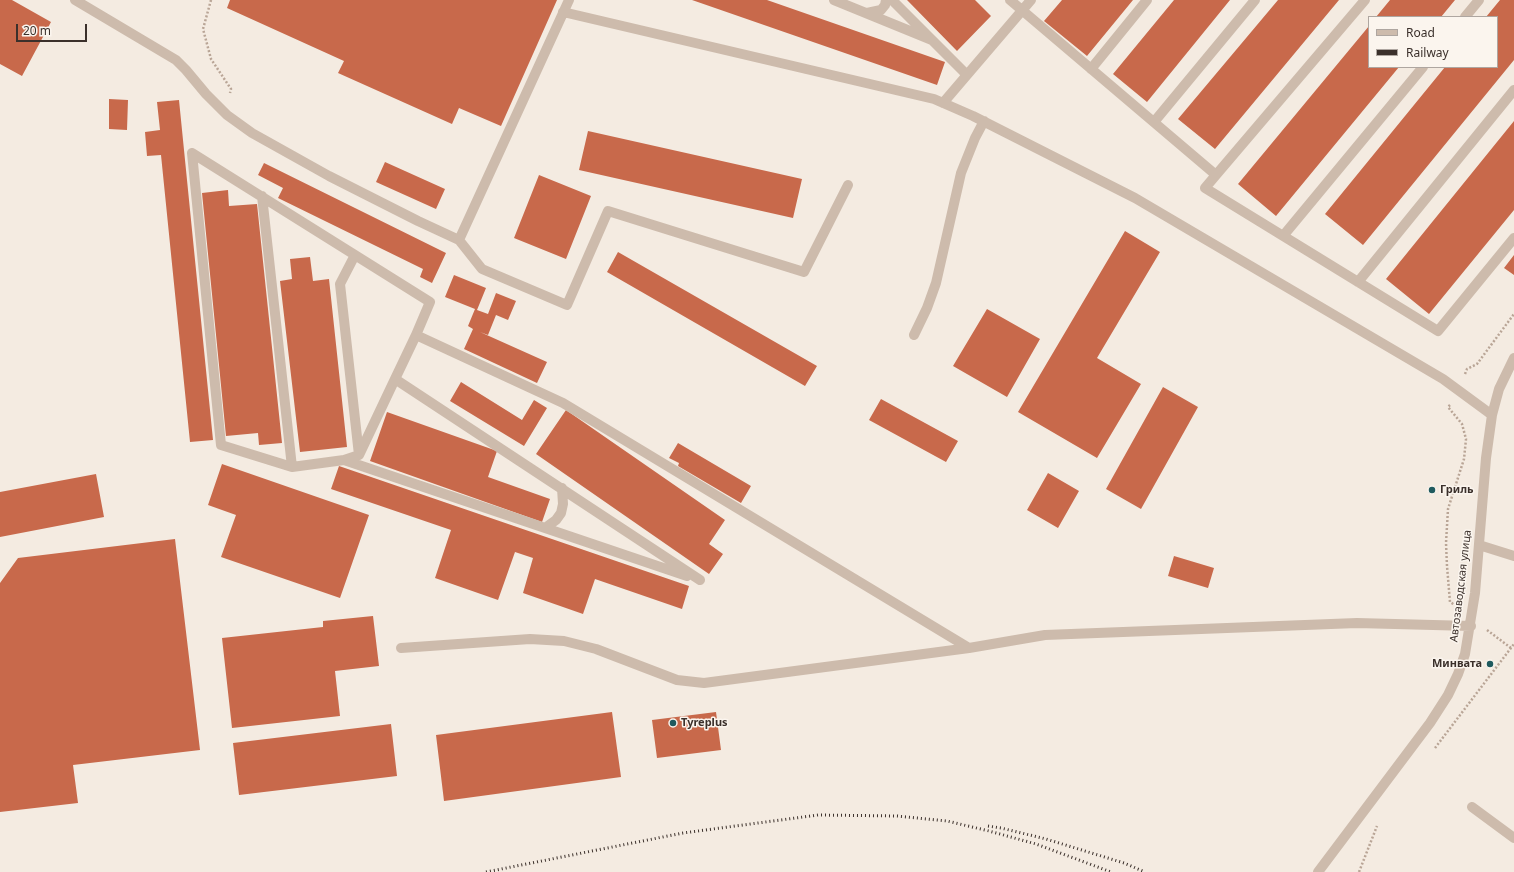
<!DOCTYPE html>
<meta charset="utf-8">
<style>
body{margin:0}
#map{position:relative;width:1514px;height:872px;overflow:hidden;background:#f4ebe1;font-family:"Noto Sans",sans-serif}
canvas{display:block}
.legend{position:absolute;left:1368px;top:16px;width:130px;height:52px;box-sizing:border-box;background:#fbf5ee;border:1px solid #aea6a0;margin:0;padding:5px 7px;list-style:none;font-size:12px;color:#3b302b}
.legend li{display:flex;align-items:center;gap:8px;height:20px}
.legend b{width:20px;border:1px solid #aea6a0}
.scale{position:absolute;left:16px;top:24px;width:71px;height:18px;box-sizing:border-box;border:2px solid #3b302b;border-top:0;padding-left:5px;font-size:12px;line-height:14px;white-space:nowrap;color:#3b302b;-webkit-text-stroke:3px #fbf5ee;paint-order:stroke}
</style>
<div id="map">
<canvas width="1514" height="872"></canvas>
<ul class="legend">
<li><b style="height:5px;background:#cdbbac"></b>Road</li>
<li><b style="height:5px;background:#3b302b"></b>Railway</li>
</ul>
<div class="scale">20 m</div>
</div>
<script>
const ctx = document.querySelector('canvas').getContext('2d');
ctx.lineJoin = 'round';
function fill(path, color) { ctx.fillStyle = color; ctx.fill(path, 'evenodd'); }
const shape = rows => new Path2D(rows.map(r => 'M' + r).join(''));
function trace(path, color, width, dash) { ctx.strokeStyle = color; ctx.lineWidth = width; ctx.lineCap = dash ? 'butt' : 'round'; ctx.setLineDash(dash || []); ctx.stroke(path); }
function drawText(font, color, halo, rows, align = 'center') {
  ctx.font = font + ' "Noto Sans",sans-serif'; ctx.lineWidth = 3; ctx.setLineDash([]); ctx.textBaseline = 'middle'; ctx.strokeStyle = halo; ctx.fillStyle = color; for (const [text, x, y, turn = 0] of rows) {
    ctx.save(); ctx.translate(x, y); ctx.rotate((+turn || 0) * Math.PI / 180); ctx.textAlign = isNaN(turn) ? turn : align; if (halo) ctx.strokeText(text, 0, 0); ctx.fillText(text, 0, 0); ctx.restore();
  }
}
const building = shape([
 [0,0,12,0,51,22,22,76,0,64],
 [230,0,557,0,501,126,459,108,452,124,338,73,344,61,227,8],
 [692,0,767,0,945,62,937,85],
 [907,0,975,0,991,16,957,51],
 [1062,0,1133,0,1087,56,1044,21],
 [1174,0,1230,0,1147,102,1113,74],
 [1278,0,1339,0,1215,149,1178,119],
 [1390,0,1455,0,1441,17,1376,17],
 [1500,0,1514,0,1514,60,1363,245,1325,214,1445,67,1497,67,1497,17,1486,17],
 [1369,26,1369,67,1399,67,1276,216,1238,184],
 [109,99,128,100,127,130,109,129],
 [179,100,213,440,190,442,161,155,147,156,145,132,160,130,157,102],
 [1514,121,1514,210,1429,314,1386,279],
 [588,131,802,179,793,218,579,170],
 [385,162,445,189,436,209,376,182],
 [264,163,446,253,432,283,420,277,423,269,278,198,283,188,258,175],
 [539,175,591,196,566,259,514,238],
 [228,190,229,206,257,204,282,443,259,445,258,433,226,436,202,193],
 [1125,231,1160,252,1097,358,1141,384,1097,458,1018,412],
 [618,252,817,366,805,386,607,272],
 [1514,255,1514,275,1504,268],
 [310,257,313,281,329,279,347,447,300,452,280,281,292,279,290,259],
 [454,275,486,288,477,310,488,314,496,293,516,301,508,320,496,315,488,335,480,332,547,362,537,383,464,349,473,329,468,326,475,309,445,297],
 [987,309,1040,339,1007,397,953,366],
 [461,382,522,420,534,400,547,408,524,446,450,401],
 [1163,387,1198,407,1141,509,1106,489],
 [881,399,958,441,946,462,869,420],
 [566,410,725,520,709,544,723,554,709,574,536,454],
 [387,412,497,451,488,477,550,499,542,522,370,461],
 [678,443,751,486,741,503,678,466,679,463,669,458],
 [222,464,369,515,340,598,221,557,236,515,208,505],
 [339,466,689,586,682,609,595,579,583,614,523,593,533,558,515,552,498,600,435,578,451,530,331,489],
 [1048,473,1079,491,1058,528,1027,510],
 [96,474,104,517,0,537,0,492],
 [175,539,200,750,73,765,78,803,0,812,0,583,18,558],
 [1174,556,1214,568,1208,588,1168,576],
 [373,616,379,666,335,671,340,716,232,728,222,638,323,627,323,621],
 [612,712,621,777,444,801,436,735],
 [716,712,721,750,657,758,652,720],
 [391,724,397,776,239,795,233,743]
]);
const path = shape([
 [211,0,203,29,211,59,231,89,230,93],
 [1465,374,1467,369,1477,364,1514,314],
 [1450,405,1448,407,1462,424,1466,439,1464,459,1448,509,1446,543,1447,566,1450,602,1455,605],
 [1487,630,1511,648],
 [1435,748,1514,644],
 [1359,872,1377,826]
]);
const minor = shape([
 [75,0,176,60,186,70,206,94,227,115,252,133,329,176,418,221,459,240,482,269,567,305,608,211,804,272,848,185],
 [834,0,932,40,892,0],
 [1010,0,1216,175,1205,188,1438,331,1514,238],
 [563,12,934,99,973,116,1135,198,1443,379,1492,415],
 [867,13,881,10,885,5,886,0],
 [1465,17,1479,0],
 [932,40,967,75],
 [1091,69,1147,0],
 [943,103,1031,0],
 [1154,122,1255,0],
 [192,153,430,302,416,335,563,403,969,648],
 [192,153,221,445,292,467,344,460,359,455,395,379],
 [1216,175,1365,0],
 [262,196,292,467],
 [1283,236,1423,67],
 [459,240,569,0],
 [355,255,340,284,359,455],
 [1358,282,1514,90],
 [416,335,395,379,700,580],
 [914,335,927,308,936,283,961,173,975,138,984,121],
 [344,460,687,576],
 [545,528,556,520,561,513,563,504,562,488],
 [1479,545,1514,556],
 [401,648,530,639,564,641,596,649,677,680,704,683,969,648,1045,635,1357,623,1471,626],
 [1472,807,1514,838],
 [1318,872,1430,723,1448,695,1458,674,1465,654,1475,593,1486,458,1492,415,1499,389,1514,358]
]);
const rail = shape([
 [988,826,1001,828,1046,839,1124,863,1145,872],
 [486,872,683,833,818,815,897,816,947,821,989,831,1036,844,1111,872]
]);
const markers = [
 [1432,490,4,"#1f5a5e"],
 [1490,664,4,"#1f5a5e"],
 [673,723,4,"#1f5a5e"]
];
const poiNames = [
 ["Гриль",1440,490],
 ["Минвата",1482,664,"right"],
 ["Tyreplus",681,723]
];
const streetNames = [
 ["Автозаводская улица",1461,586,-83]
];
fill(building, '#c8694b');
trace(path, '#b9a596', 2.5, [2, 2]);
trace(minor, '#cdbbac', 10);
trace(rail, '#3b302b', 3, [1, 3]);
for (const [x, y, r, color] of markers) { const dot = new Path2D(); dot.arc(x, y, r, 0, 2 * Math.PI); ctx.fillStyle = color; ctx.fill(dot); trace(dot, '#fbf5ee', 1.5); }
drawText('bold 11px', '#3b302b', '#fbf5ee', poiNames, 'left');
drawText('11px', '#3b302b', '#fbf5ee', streetNames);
</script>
